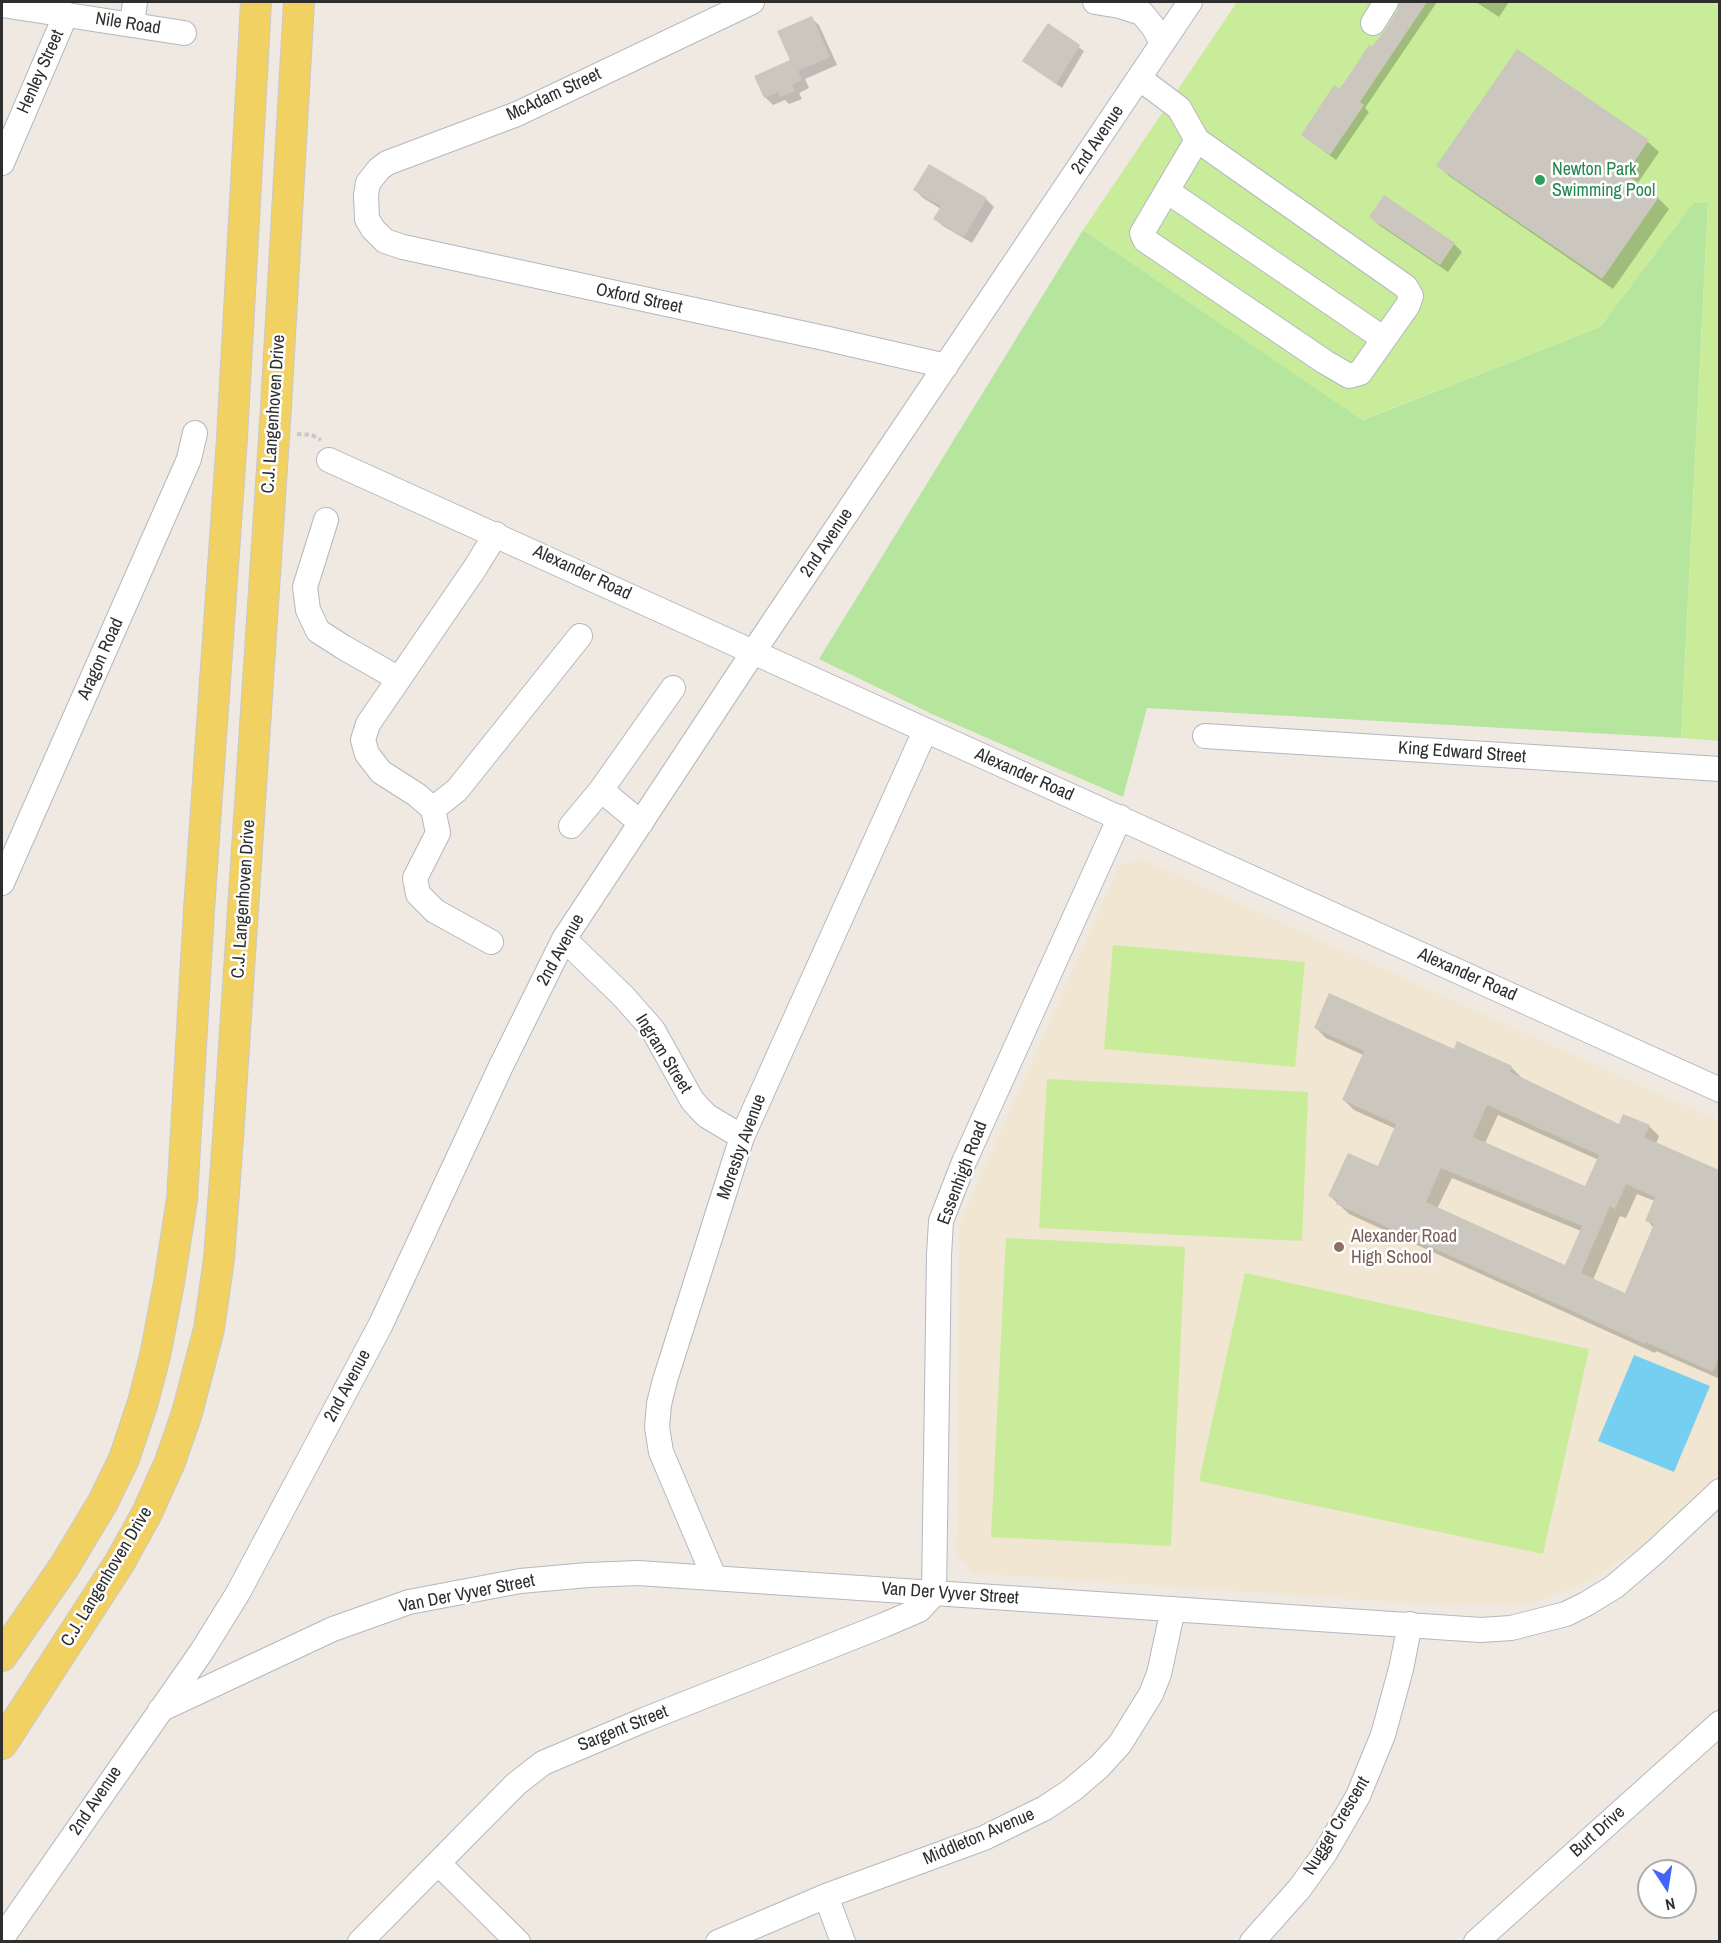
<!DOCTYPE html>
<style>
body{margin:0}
#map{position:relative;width:1721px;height:1943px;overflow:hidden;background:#efe9e1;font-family:"Archivo Narrow",sans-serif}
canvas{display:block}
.frame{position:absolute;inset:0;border:3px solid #2e2e2e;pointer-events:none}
.north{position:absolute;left:1637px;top:1859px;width:60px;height:60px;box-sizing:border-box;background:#fff;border:2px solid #ababab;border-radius:50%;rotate:168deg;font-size:16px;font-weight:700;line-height:24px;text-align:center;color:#2e2e2e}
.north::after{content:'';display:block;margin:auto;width:21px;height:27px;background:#4264fb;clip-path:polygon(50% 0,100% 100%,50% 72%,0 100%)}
</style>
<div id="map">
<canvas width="1721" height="1943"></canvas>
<div class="frame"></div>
<div class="north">N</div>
</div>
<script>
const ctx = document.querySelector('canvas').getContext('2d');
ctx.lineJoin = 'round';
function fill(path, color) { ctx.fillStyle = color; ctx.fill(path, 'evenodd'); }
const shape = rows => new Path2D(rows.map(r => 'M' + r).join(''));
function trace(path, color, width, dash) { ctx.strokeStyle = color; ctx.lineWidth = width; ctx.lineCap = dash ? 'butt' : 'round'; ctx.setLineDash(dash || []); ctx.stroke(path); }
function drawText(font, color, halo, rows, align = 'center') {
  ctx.font = font + ' "Archivo Narrow",sans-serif'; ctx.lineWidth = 5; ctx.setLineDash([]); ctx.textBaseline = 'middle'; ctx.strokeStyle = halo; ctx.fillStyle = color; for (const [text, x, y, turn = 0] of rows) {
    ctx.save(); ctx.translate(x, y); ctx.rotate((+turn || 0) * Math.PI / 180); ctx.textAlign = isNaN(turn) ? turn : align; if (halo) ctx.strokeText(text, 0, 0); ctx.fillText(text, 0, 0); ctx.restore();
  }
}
const education = shape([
 [1139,858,1719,1121,1719,1479,1651,1540,1587,1582,1531,1604,1425,1604,973,1573,957,1555,959,1225,1119,866]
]);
const green = shape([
 [1693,203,1708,203,1681,738,1147,708,1123,797,932,714,819,659,1083,230,1363,420,1600,327]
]);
const pitch = shape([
 [1237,2,1719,2,1719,741,1681,738,1708,203,1693,203,1600,327,1362,420,1083,230],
 [1113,945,1305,962,1295,1067,1104,1049],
 [1047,1079,1308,1092,1302,1241,1039,1228],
 [1006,1238,1185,1247,1171,1546,991,1537],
 [1245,1273,1589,1349,1543,1554,1199,1481]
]);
const water = shape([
 [1634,1355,1710,1386,1674,1472,1598,1441]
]);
const shadow = shape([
 [1401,2,1437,2,1365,108,1369,112,1336,160,1302,135,1372,49,1400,10],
 [1476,2,1509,2,1499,17],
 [811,18,819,25,837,65,805,79,809,88,799,93,802,99,789,104,785,100,773,105,765,97,792,61],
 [1048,25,1084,51,1062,88,1029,65],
 [1517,52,1648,142,1659,152,1637,184,1658,198,1669,209,1613,289,1449,176,1438,166],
 [915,190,986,199,994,207,972,243,943,226,935,219,941,209,923,198],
 [1371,217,1454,244,1462,252,1448,272,1379,225],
 [1316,1028,1454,1051,1511,1067,1522,1078,1620,1126,1649,1126,1659,1136,1656,1144,1720,1171,1720,1379,1656,1351,1655,1353,1349,1214,1330,1196,1379,1168,1396,1129,1354,1110,1344,1100,1363,1055,1326,1038],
 [1498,1115,1599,1160,1586,1188,1485,1143],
 [1452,1178,1581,1231,1566,1267,1437,1209],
 [1637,1194,1655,1201,1647,1220,1654,1228,1626,1295,1593,1280,1620,1216,1626,1218]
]);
const building = shape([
 [1400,2,1427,2,1360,102,1364,105,1330,155,1301,135,1334,85,1340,89,1369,45,1372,47,1385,30,1398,9],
 [812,16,830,57,798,71,802,80,792,85,795,91,780,97,778,92,764,98,754,76,790,60,777,31],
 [1048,23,1080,45,1056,84,1022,61],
 [1517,49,1649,140,1626,174,1659,197,1602,279,1436,166],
 [929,164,987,198,964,237,933,219,941,206,913,190],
 [1384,195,1455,243,1440,265,1369,217],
 [1329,993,1454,1049,1457,1041,1512,1066,1510,1072,1619,1124,1623,1114,1650,1125,1644,1137,1719,1170,1719,1357,1713,1372,1645,1342,1645,1344,1336,1204,1338,1200,1328,1196,1348,1153,1378,1166,1396,1124,1342,1100,1364,1051,1314,1028],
 [1487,1105,1599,1155,1585,1186,1473,1137],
 [1441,1168,1582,1226,1565,1265,1426,1202],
 [1626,1184,1655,1197,1645,1221,1654,1224,1625,1293,1581,1273,1610,1206,1615,1209]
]);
const path = shape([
 [297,434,312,435,321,440]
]);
const minor = shape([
 [752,2,517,114,387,163,379,169,368,183,366,195,367,219,373,229,385,241,403,247,824,338,946,366],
 [1095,2,1120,6,1142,13,1154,28,1162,43],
 [2,5,184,33],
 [1373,23,1386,2],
 [132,24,135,2],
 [1139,78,1179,108,1197,140,1406,287,1411,296,1408,305,1360,373,1349,376,1325,362,1145,240,1142,233,1197,140],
 [2,163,66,14],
 [1167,191,1384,339],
 [329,460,1720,1090],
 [326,520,305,587,308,610,318,631,343,647,399,679],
 [1205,736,1720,769],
 [601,790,641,823],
 [433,809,457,790,580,636],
 [571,826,601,790,673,688],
 [2,883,189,459,195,433],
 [564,939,624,997,653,1030,692,1100,699,1108,707,1116,742,1137],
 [491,942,435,911,418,894,415,878,438,833,433,809,417,795,381,772,367,754,363,740,368,724,475,568,496,534],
 [714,1577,661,1452,657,1427,659,1404,665,1380,742,1137,925,731],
 [160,1710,333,1629,409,1602,520,1581,588,1575,638,1573,1481,1630,1511,1628,1566,1614,1586,1604,1614,1587,1655,1552,1720,1491],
 [438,1863,518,1942],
 [826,1896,843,1942],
 [2,1938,202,1651,238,1593,381,1324,501,1066,564,939,754,651,1190,2],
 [360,1942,516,1784,543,1763,644,1720,884,1625,919,1610,934,1594,939,1255,941,1221,964,1162,1120,817],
 [718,1942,826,1896,984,1838,1045,1808,1072,1790,1099,1767,1120,1744,1151,1694,1159,1674,1173,1609],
 [1252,1942,1300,1888,1325,1853,1358,1796,1383,1735,1401,1669,1410,1624],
 [1476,1942,1720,1723]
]);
const major = shape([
 [2,1656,64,1567,103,1502,124,1459,143,1402,155,1356,169,1283,182,1199,199,910,232,438,256,2],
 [2,1744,120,1562,147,1513,170,1462,187,1413,209,1329,219,1259,228,1138,276,407,299,2]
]);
const markers = [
 [1540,180,6,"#2e9e5b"],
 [1339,1247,6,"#8d6e63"]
];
const streetNames = [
 ["Nile Road",128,24,9],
 ["Henley Street",41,72,-66],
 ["McAdam Street",554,95,-25],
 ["2nd Avenue",1098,140,-56],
 ["Oxford Street",639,299,12],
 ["C.J. Langenhoven Drive",274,414,-86],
 ["2nd Avenue",827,543,-56],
 ["Alexander Road",582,573,25],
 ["Aragon Road",101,659,-66],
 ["King Edward Street",1462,753,4],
 ["Alexander Road",1024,775,24],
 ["C.J. Langenhoven Drive",244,899,-86],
 ["2nd Avenue",561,950,-61],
 ["Alexander Road",1467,975,24],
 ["Ingram Street",663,1054,58],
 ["Moresby Avenue",742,1147,-70],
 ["Essenhigh Road",963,1173,-69],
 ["2nd Avenue",348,1386,-62],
 ["C.J. Langenhoven Drive",107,1577,-59],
 ["Van Der Vyver Street",467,1594,-11],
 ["Van Der Vyver Street",950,1594,4],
 ["Sargent Street",623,1729,-22],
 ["2nd Avenue",96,1801,-56],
 ["Nugget Crescent",1337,1826,-59],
 ["Burt Drive",1598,1832,-42],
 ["Middleton Avenue",979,1837,-23]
];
const leisureNames = [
 ["Newton Park",1552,170],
 ["Swimming Pool",1552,191]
];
const educationNames = [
 ["Alexander Road",1351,1237],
 ["High School",1351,1258]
];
fill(education, '#f0e6d1');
fill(green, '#b6e59e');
fill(pitch, '#c9ec9a');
fill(water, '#75cff0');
fill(shadow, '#0003');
fill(building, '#cbc7bf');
trace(minor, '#b4b7c1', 26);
trace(major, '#c9c9c9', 32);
trace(path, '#c9c9c9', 4, [4.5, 3]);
trace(minor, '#fff', 24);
trace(major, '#f2d163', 30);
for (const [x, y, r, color] of markers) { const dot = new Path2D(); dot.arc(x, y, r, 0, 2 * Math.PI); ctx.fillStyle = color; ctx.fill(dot); trace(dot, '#fff', 2); }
drawText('18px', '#2e2e2e', '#fff', streetNames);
drawText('18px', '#27864d', '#fff', leisureNames, 'left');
drawText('18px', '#785e54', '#fff', educationNames, 'left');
</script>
